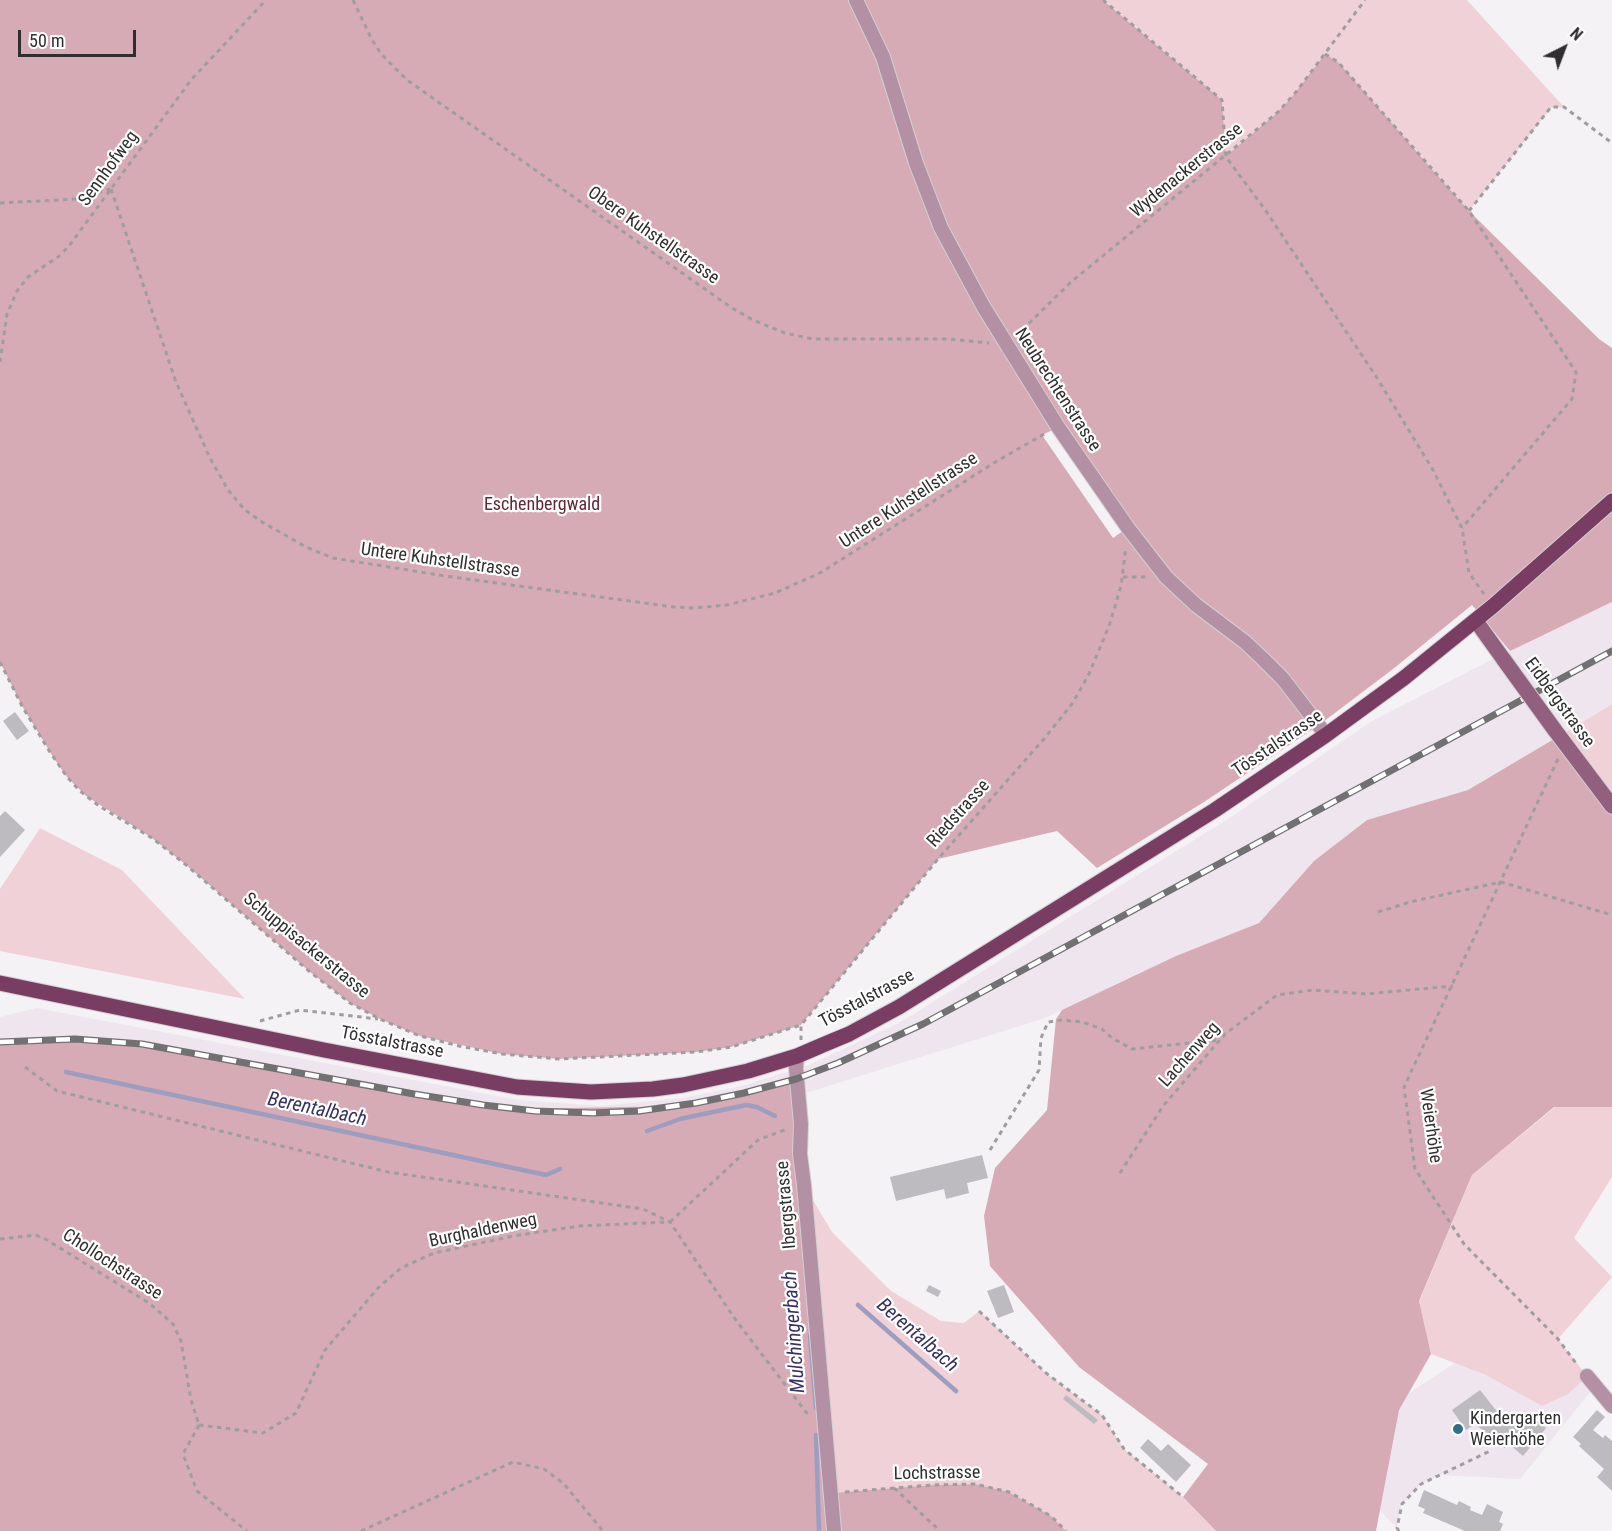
<!DOCTYPE html>
<meta charset="utf-8">
<style>
body{margin:0}
#map{position:relative;width:1612px;height:1531px;overflow:hidden;background:#f5f2f6;font-family:"Roboto Condensed",sans-serif}
canvas{display:block}
.north{position:absolute;left:1534px;top:18px;width:60px;height:60px;-webkit-text-stroke:4px #fff;paint-order:stroke;rotate:42deg;font-size:16px;font-weight:700;line-height:24px;text-align:center;color:#302f30}
.north::after{content:'';display:block;margin:auto;width:21px;height:27px;background:#302f30;clip-path:polygon(50% 0,100% 100%,50% 72%,0 100%)}
.scale{position:absolute;left:18px;top:30px;width:118px;height:27px;box-sizing:border-box;border:3px solid #302f30;border-top:0;padding-left:8px;font-size:18px;line-height:21px;white-space:nowrap;color:#302f30;-webkit-text-stroke:4px #fff;paint-order:stroke}
</style>
<div id="map">
<canvas width="1612" height="1531"></canvas>
<div class="north">N</div>
<div class="scale">50 m</div>
</div>
<script>
const ctx = document.querySelector('canvas').getContext('2d');
ctx.lineJoin = 'round';
function fill(path, color) { ctx.fillStyle = color; ctx.fill(path, 'evenodd'); }
const shape = rows => new Path2D(rows.map(r => 'M' + r).join(''));
function trace(path, color, width, dash) { ctx.strokeStyle = color; ctx.lineWidth = width; ctx.lineCap = dash ? 'butt' : 'round'; ctx.setLineDash(dash || []); ctx.stroke(path); }
function drawText(font, color, halo, rows, align = 'center') {
  ctx.font = font + ' "Roboto Condensed",sans-serif'; ctx.lineWidth = 4.5; ctx.setLineDash([]); ctx.textBaseline = 'middle'; ctx.strokeStyle = halo; ctx.fillStyle = color; for (const [text, x, y, turn = 0] of rows) {
    ctx.save(); ctx.translate(x, y); ctx.rotate((+turn || 0) * Math.PI / 180); ctx.textAlign = isNaN(turn) ? turn : align; if (halo) ctx.strokeText(text, 0, 0); ctx.fillText(text, 0, 0); ctx.restore();
  }
}
const built = shape([
 [1612,602,1612,704,1468,790,1367,820,1314,861,1259,923,1176,956,1045,1018,809,1092,682,1114,491,1124,0,1054,0,1017,37,1008,518,1100,601,1106,682,1098,742,1086,809,1065,899,1023,1228,819,1372,721,1530,640],
 [1455,1363,1486,1375,1587,1376,1595,1386,1520,1479,1441,1475,1421,1484,1402,1504,1397,1528,1321,1451]
]);
const green = shape([
 [1104,0,1467,0,1564,107,1551,108,1469,211,1411,144,1296,92,1278,112,1226,157,1222,100],
 [1612,704,1612,806,1559,736],
 [40,828,122,870,245,999,0,951,0,889],
 [1555,1107,1612,1107,1612,1177,1574,1238,1612,1277,1558,1339,1587,1376,1568,1394,1542,1406,1486,1375,1431,1354,1419,1302,1472,1175],
 [804,1185,832,1232,891,1291,941,1321,964,1323,979,1311,1046,1373,1102,1415,1124,1449,1183,1497,1216,1531,1066,1531,1051,1516,1009,1492,975,1484,932,1485,832,1493]
]);
const forest = shape([
 [0,0,1103,0,1222,100,1226,156,1278,112,1296,92,1325,54,1338,62,1469,211,1599,339,1612,348,1612,602,1510,651,1472,605,1393,669,1319,725,1204,802,1097,868,1057,831,938,859,801,1025,731,1047,696,1052,559,1059,502,1054,420,1036,380,1019,350,1003,310,972,185,864,152,838,86,796,67,777,55,760,22,706,0,662],
 [1059,427,1127,528,1113,538,1042,435],
 [1559,736,1612,806,1612,1107,1554,1107,1472,1175,1419,1301,1431,1354,1399,1410,1376,1531,1216,1531,1183,1497,1208,1464,1079,1367,990,1266,984,1216,995,1168,1047,1110,1056,1019,1062,1010,1176,956,1259,923,1314,861,1367,820,1468,790],
 [75,1039,166,1048,513,1109,682,1106,744,1093,796,1079,832,1493,932,1485,975,1484,1009,1492,1051,1516,1066,1531,0,1531,0,1042]
]);
const stream = shape([
 [66,1072,546,1175,560,1169],
 [647,1131,680,1119,746,1105,757,1107,775,1116],
 [858,1305,956,1391],
 [810,1336,816,1408],
 [816,1435,819,1531]
]);
const building = shape([
 [15,712,29,731,17,740,3,721],
 [5,811,25,830,0,857,0,816],
 [982,1155,988,1178,967,1183,969,1193,946,1199,944,1189,896,1201,890,1177],
 [929,1285,941,1291,938,1297,926,1291],
 [1004,1285,1014,1312,998,1318,987,1291],
 [1480,1390,1495,1409,1516,1426,1527,1412,1546,1428,1523,1456,1509,1444,1505,1448,1475,1424,1466,1430,1452,1410],
 [1066,1395,1098,1420,1094,1424,1063,1399],
 [1597,1410,1605,1417,1593,1430,1603,1438,1605,1435,1612,1441,1612,1491,1597,1477,1604,1469,1579,1446,1581,1444,1573,1437],
 [1148,1439,1161,1451,1168,1444,1191,1465,1176,1482,1140,1448],
 [1424,1490,1457,1505,1459,1501,1471,1507,1470,1510,1482,1515,1487,1504,1503,1512,1499,1522,1503,1524,1500,1531,1465,1531,1423,1513,1425,1509,1418,1506]
]);
const path = shape([
 [353,0,372,40,382,55,407,80,732,308,753,320,785,333,813,339,948,339,989,343],
 [1103,0,1222,100,1226,157,1266,211,1377,378,1433,470,1462,528,1469,573,1484,594],
 [1325,54,1338,62,1469,211,1576,372,1572,399,1462,528],
 [111,189,176,382,209,456,228,490,245,510,262,522,306,547,333,558,445,576,674,607,695,608,727,605,775,593,820,573,997,461,1046,433],
 [0,203,78,199,110,189],
 [1469,211,1551,107,1564,107,1612,143],
 [1016,336,1071,282,1278,112,1296,92,1365,0],
 [0,362,7,314,17,291,28,277,58,257,69,246,191,80,266,0],
 [1123,577,1149,577],
 [0,662,22,706,48,749,67,777,80,791,99,806,152,838,185,864,310,972,350,1003,380,1019,420,1036,459,1046,502,1054,559,1059,696,1052,731,1047,801,1025],
 [1558,759,1404,1087,1415,1169,1464,1244,1558,1339,1578,1366],
 [1378,912,1410,902,1501,882,1612,915],
 [260,1021,300,1010,378,1019],
 [801,1040,801,1025,938,859,1043,740,1072,704,1089,674,1109,626,1121,586,1126,547],
 [25,1067,57,1091,388,1172,643,1209,670,1222,735,1319,809,1416],
 [990,1150,1039,1070,1041,1038,1048,1022,1062,1020,1082,1022,1102,1029,1112,1038,1132,1049,1218,1040],
 [1120,1173,1163,1106,1225,1034,1277,995,1313,990,1366,994,1453,986],
 [670,1222,758,1140,787,1129],
 [0,1239,36,1235,47,1240,149,1303,173,1324,181,1341,191,1400,199,1425],
 [979,1311,1046,1373,1102,1415,1124,1449,1183,1497],
 [199,1425,263,1433,296,1413,325,1350,378,1288,401,1268,434,1253,513,1236,579,1226,667,1222],
 [199,1425,183,1454,197,1491,247,1531],
 [894,1488,940,1531],
 [845,1492,932,1485,975,1484,1009,1492,1051,1516,1066,1531],
 [361,1531,513,1462,544,1469,564,1484,603,1531],
 [1399,1531,1397,1528,1402,1504,1421,1484,1490,1451]
]);
const street = shape([
 [856,0,883,57,916,163,941,228,983,306,1058,427,1128,528,1166,577,1196,605,1245,642,1263,659,1283,679,1326,735],
 [797,1056,796,1068,801,1124,800,1154,804,1185,834,1531],
 [1587,1376,1612,1406]
]);
const secondary = shape([
 [1476,621,1504,660],
 [1554,729,1612,806]
]);
const primary = shape([
 [0,983,324,1050,517,1087,591,1092,653,1089,683,1085,748,1071,797,1056,825,1044,849,1034,899,1007,1215,810,1326,735,1404,678,1493,606,1612,501]
]);
const rail = shape([
 [0,1042,75,1039,142,1044,414,1094,483,1105,535,1111,593,1113,639,1111,696,1103,744,1093,796,1079,838,1063,923,1024,1612,651]
]);
const secondaryBridge = shape([
 [1504,660,1554,729]
]);
const markers = [
 [1458,1429,6,"#326f86"]
];
const streetNames = [
 ["Sennhofweg",109,169,-54],
 ["Wydenackerstrasse",1187,171,-39],
 ["Obere Kuhstellstrasse",653,236,35],
 ["Neubrechtenstrasse",1057,390,57],
 ["Untere Kuhstellstrasse",909,501,-33],
 ["Untere Kuhstellstrasse",440,561,8],
 ["Eidbergstrasse",1559,703,54],
 ["Tösstalstrasse",1278,744,-34],
 ["Riedstrasse",959,814,-48],
 ["Schuppisackerstrasse",306,946,39],
 ["Tösstalstrasse",867,999,-28],
 ["Tösstalstrasse",392,1043,11],
 ["Lachenweg",1190,1055,-48],
 ["Weierhöhe",1430,1126,82],
 ["Ibergstrasse",787,1205,-95],
 ["Burghaldenweg",483,1231,-12],
 ["Chollochstrasse",112,1265,33],
 ["Lochstrasse",937,1474,-1]
];
const parkNames = [
 ["Eschenbergwald",542,505]
];
const poiNames = [
 ["Kindergarten",1470,1419],
 ["Weierhöhe",1470,1440]
];
const waterNames = [
 ["Berentalbach",317,1110,12],
 ["Mulchingerbach",795,1332,-94],
 ["Berentalbach",917,1336,41]
];
fill(built, '#eee5ef');
fill(green, '#f1d1d8');
fill(forest, '#d7abb5');
trace(stream, '#9d9dc2', 4.5);
fill(building, '#bdbbc0');
trace(street, '#d2cfd2', 16);
trace(secondary, '#d2cfd2', 17);
trace(primary, '#d2cfd2', 17);
trace(path, '#9f9da0', 3, [4.5, 4.5]);
trace(street, '#b390a4', 14);
trace(secondary, '#92607e', 15);
trace(primary, '#793d63', 15);
trace(rail, '#727072', 7);
trace(rail, '#fff', 4.5, [14]);
trace(secondaryBridge, '#d2cfd2', 17, []);
trace(secondaryBridge, '#92607e', 15);
for (const [x, y, r, color] of markers) { const dot = new Path2D(); dot.arc(x, y, r, 0, 2 * Math.PI); ctx.fillStyle = color; ctx.fill(dot); trace(dot, '#fff', 2); }
drawText('18px', '#302f30', '#fff', streetNames);
drawText('18px', '#5f2738', '#fff', parkNames);
drawText('18px', '#302f30', '#fff', poiNames, 'left');
drawText('italic 20px', '#353262', '#fff', waterNames);
</script>
